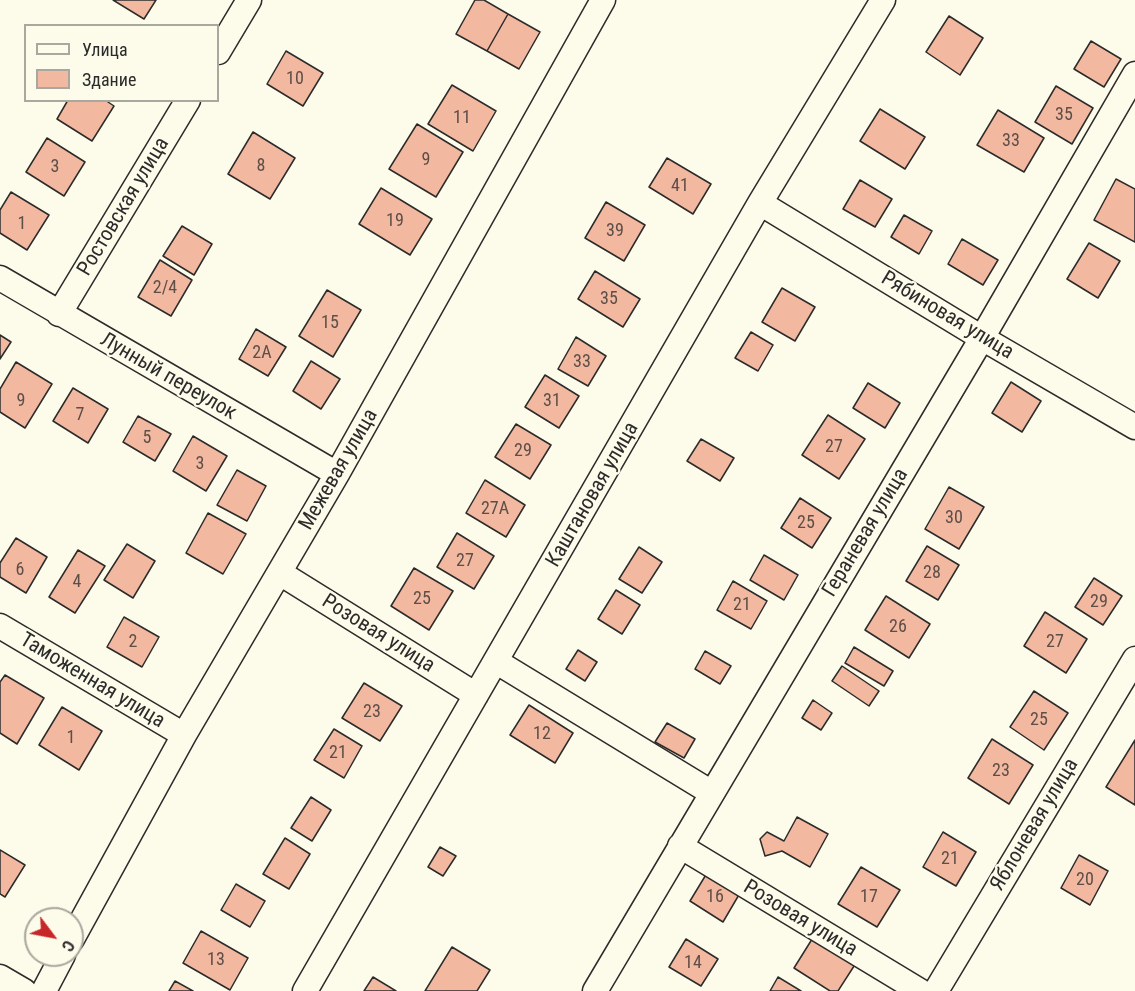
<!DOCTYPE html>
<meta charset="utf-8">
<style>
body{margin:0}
#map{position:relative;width:1135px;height:991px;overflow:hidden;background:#fdfbea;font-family:"Roboto Condensed",sans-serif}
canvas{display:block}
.legend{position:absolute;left:24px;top:24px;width:195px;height:78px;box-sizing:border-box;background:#fdfbea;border:2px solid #a9a89e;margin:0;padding:8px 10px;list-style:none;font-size:18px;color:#2b2b2b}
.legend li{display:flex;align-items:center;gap:12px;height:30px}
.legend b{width:30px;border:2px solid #a9a89e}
.north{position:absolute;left:24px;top:907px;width:60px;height:60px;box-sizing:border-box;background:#fdfbea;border:2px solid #a9a89e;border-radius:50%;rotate:122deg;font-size:16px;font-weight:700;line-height:24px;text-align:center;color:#2b2b2b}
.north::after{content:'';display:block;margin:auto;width:21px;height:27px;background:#c62828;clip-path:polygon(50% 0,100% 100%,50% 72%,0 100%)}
</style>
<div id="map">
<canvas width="1135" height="991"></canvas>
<ul class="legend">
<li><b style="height:8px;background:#fdfbea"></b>Улица</li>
<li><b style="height:16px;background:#f2b8a0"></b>Здание</li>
</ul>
<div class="north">С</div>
</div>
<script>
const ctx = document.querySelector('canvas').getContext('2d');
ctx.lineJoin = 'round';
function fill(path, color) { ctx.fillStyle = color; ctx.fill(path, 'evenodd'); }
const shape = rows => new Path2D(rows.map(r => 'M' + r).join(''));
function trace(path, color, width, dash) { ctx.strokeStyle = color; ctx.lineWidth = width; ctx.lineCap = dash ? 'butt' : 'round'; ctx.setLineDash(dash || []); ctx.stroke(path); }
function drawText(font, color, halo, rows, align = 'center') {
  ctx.font = font + ' "Roboto Condensed",sans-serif'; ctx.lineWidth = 4.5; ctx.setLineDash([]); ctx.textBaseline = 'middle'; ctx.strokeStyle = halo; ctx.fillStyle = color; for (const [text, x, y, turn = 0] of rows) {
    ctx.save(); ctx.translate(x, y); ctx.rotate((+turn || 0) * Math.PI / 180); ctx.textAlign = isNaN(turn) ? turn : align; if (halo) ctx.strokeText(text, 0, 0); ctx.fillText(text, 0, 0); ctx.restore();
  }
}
const building = shape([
 [113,0,156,0,144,19,113,0],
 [475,0,484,0,508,14,487,51,456,34,475,0],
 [508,14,540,32,519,69,487,51,508,14],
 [949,16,983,38,960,75,926,52,949,16],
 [1091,41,1121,59,1104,87,1074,69,1091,41],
 [286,51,323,73,303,106,267,84,286,51],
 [452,85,496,111,473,151,428,124,452,85],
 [1056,86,1093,108,1072,144,1035,122,1056,86],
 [68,100,105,100,114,106,92,141,57,119,68,100],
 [880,109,925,137,905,169,860,141,880,109],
 [998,110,1044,138,1024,172,977,145,998,110],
 [417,124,463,152,436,197,389,169,417,124],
 [253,132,295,158,270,199,228,174,253,132],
 [47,138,85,162,64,196,26,172,47,138],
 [667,158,711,184,693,214,649,187,667,158],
 [1116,179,1135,189,1135,242,1094,220,1116,179],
 [860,180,892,199,875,227,843,209,860,180],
 [381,188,432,219,410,255,359,224,381,188],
 [11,192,49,215,27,250,0,233,0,210,11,192],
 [606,202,645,225,624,261,585,238,606,202],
 [904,215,932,231,919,254,891,237,904,215],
 [182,226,212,244,194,275,163,256,182,226],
 [962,239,998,260,983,285,948,264,962,239],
 [1089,243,1120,261,1098,298,1067,279,1089,243],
 [160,260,192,280,171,316,138,297,160,260],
 [595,271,640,299,623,327,578,299,595,271],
 [782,288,815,307,795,341,762,322,782,288],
 [327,290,361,310,333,357,299,336,327,290],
 [256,329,286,347,268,376,239,359,256,329],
 [751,332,773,345,758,371,735,358,751,332],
 [0,335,11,342,0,359,0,335],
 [576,337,606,356,588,386,558,369,576,337],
 [311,361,340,379,321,409,293,391,311,361],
 [16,362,52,384,25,428,0,412,0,389,16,362],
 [545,375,579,396,559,428,525,407,545,375],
 [1011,382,1041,401,1022,432,992,413,1011,382],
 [868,383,900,403,885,428,853,408,868,383],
 [73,388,108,409,88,443,53,421,73,388],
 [828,415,865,439,839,479,802,455,828,415],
 [138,416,171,434,155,461,123,442,138,416],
 [516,424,551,445,530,479,495,457,516,424],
 [193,436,227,456,206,491,173,471,193,436],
 [701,439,734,458,720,481,687,461,701,439],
 [237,470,266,486,247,521,217,505,237,470],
 [485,480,525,505,506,537,466,513,485,480],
 [949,487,984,507,959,549,925,529,949,487],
 [800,498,831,518,812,548,781,528,800,498],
 [208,513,246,534,223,574,186,553,208,513],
 [457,533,494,556,474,589,437,567,457,533],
 [16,538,47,557,26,593,0,577,0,563,16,538],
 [127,544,155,561,133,598,104,580,127,544],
 [927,546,959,565,938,600,906,581,927,546],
 [639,547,662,562,642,593,619,579,639,547],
 [78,550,105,566,75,613,49,597,78,550],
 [764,555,798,575,784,600,750,580,764,555],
 [414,568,453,591,429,630,391,606,414,568],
 [1094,578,1122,596,1103,625,1075,607,1094,578],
 [733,581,767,601,751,629,717,610,733,581],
 [616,590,640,605,622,634,598,619,616,590],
 [886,596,930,624,909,658,865,630,886,596],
 [1045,612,1087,639,1066,673,1024,646,1045,612],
 [124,617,159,637,142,667,107,647,124,617],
 [854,647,893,671,884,686,845,663,854,647],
 [578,650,597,662,585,681,566,669,578,650],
 [705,651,731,666,720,684,695,669,705,651],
 [842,666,879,691,869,706,832,681,842,666],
 [5,675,44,698,17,744,0,733,0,682,5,675],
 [364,683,402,706,380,741,342,718,364,683],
 [1034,691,1068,713,1044,750,1010,727,1034,691],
 [813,700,832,713,821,730,802,718,813,700],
 [529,705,573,733,555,763,510,735,529,705],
 [62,707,102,731,79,770,39,745,62,707],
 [667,723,695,739,684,758,655,742,667,723],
 [334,729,362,746,344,778,314,760,334,729],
 [992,739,1033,765,1009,804,968,778,992,739],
 [1135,740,1135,805,1106,787,1135,740],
 [311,797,331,810,312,841,291,828,311,797],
 [797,817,828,834,810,867,782,851,765,856,760,839,767,832,784,841,797,817],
 [943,832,976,852,956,886,923,867,943,832],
 [285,838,310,854,289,889,263,874,285,838],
 [440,847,456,856,443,876,428,867,440,847],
 [0,850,25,865,5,897,0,894,0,850],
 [1079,855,1108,871,1090,905,1061,888,1079,855],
 [861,867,900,890,877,927,838,904,861,867],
 [707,873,740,893,723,922,690,901,707,873],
 [236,884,265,901,250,927,221,910,236,884],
 [201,931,248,958,230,990,183,963,201,931],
 [814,936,856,963,838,991,830,991,794,968,814,936],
 [686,939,718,959,701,986,669,967,686,939],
 [452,947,490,970,477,991,425,991,452,947],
 [373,977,396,991,364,991,373,977],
 [778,977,801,991,770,991,778,977],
 [175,981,193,991,169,991,175,981]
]);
const minor = shape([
 [218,52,249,0],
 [760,203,982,338,1135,427],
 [0,278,337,474],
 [59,314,188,100],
 [280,573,476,695],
 [0,626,184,735],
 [497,662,712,793],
 [680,846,920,991],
 [72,939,184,735,337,474,603,0],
 [0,977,24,991],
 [44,991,63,955],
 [305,991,760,203,883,0],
 [595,991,982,338,1135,74],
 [936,991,1135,659]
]);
const numberNames = [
 ["10",295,79],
 ["35",1064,115],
 ["11",462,118],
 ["33",1011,141],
 ["9",426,160],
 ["8",261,166],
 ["3",55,167],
 ["41",680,186],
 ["19",395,221],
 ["1",22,224],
 ["39",615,231],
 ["2/4",165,288],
 ["35",609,299],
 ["15",330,323],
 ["2А",262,353],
 ["33",582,362],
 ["9",21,401],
 ["31",552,401],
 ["7",80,415],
 ["5",147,438],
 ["27",834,447],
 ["29",523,451],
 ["3",200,464],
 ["27А",495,509],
 ["30",954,518],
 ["25",806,523],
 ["27",465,561],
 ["6",20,570],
 ["28",932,573],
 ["4",77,582],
 ["25",422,599],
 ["29",1099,602],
 ["21",742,605],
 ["26",898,627],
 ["2",133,642],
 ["27",1055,642],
 ["23",372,712],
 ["25",1039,720],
 ["12",542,734],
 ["1",71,738],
 ["21",338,753],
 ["23",1001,771],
 ["21",950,859],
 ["20",1085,880],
 ["16",715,897],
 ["17",869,897],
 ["13",216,960],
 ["14",693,963]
];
const streetNames = [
 ["Ростовская улица",124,207,-59],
 ["Рябиновая улица",947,316,31],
 ["Лунный переулок",168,377,30],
 ["Межевая улица",339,470,-60],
 ["Каштановая улица",593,495,-60],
 ["Гераневая улица",866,533,-59],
 ["Розовая улица",378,634,32],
 ["Таможенная улица",92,681,31],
 ["Яблоневая улица",1035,825,-59],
 ["Розовая улица",800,919,31]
];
fill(building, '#f2b8a0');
trace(building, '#2b2b2b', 1.5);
trace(minor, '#2b2b2b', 27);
trace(minor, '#fdfbea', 24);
drawText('18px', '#5d4e48', null, numberNames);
drawText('21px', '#2b2b2b', '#fdfbea', streetNames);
</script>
